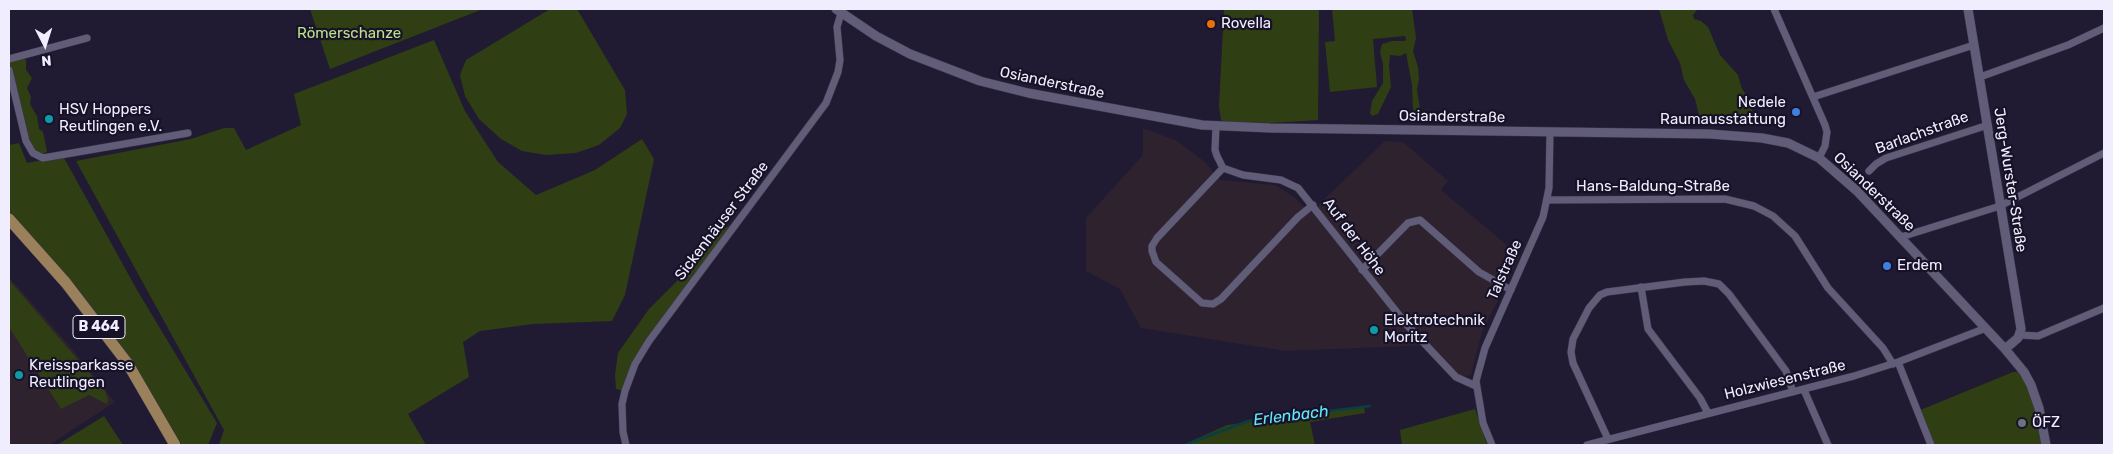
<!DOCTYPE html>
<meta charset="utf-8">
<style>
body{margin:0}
#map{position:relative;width:2113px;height:454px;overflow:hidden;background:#201b32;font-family:Rubik,sans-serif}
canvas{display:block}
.frame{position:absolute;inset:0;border:10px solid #f0eefe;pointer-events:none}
.north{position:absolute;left:20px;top:20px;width:50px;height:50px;-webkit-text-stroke:4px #171228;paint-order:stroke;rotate:175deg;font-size:14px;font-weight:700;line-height:20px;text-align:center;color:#f0eefe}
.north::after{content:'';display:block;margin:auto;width:18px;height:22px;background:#f0eefe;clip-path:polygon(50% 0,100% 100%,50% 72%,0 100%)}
</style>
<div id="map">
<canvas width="2113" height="454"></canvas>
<div class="frame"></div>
<div class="north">N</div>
</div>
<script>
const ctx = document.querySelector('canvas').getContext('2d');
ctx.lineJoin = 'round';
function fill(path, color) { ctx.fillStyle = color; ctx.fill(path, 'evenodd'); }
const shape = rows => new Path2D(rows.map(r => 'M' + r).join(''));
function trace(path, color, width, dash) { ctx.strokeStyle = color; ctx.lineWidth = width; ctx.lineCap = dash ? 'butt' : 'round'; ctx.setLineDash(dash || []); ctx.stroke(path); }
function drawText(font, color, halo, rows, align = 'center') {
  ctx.font = font + ' Rubik,sans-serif'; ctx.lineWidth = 4.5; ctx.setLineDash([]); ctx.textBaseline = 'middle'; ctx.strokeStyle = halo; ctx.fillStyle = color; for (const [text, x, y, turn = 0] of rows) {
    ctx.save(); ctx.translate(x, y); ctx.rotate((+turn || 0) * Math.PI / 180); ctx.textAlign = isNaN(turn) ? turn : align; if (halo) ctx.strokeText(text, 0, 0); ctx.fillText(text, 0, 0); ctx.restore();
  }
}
const commercial = shape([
 [1143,128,1177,141,1205,162,1220,180,1275,185,1294,197,1310,213,1385,141,1403,142,1448,181,1441,190,1520,256,1482,332,1471,375,1461,377,1431,345,1285,351,1141,328,1120,289,1086,271,1086,218,1143,155],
 [9,277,68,344,115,402,49,445,9,445]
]);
const green = shape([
 [310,9,483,9,330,69],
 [550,9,577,9,625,90,627,114,620,128,599,145,576,153,546,155,522,151,501,139,479,119,465,96,460,75,466,60],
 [1224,9,1319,9,1318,120,1271,123,1226,122,1221,120,1219,106],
 [1332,9,1412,9,1416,38,1413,51,1418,67,1419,79,1417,90,1420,109,1423,112,1421,119,1415,119,1413,109,1412,85,1406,53,1400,56,1390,55,1389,66,1391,87,1378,114,1372,116,1370,113,1372,101,1383,83,1383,64,1380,52,1382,44,1392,41,1404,41,1406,40,1405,36,1373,39,1377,87,1330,92,1325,42,1335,41],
 [1659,9,1696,9,1697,10,1693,15,1694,19,1701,21,1708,27,1720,55,1738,75,1742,89,1749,98,1754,119,1749,124,1740,121,1700,119,1695,99,1684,80,1680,63,1668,40],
 [434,40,465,111,498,162,536,195,595,170,642,139,654,159,625,295,612,321,533,324,480,331,463,342,469,377,408,414,426,445,219,445,224,430,76,161,191,139,224,128,234,128,246,150,301,125,294,94],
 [22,58,26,60,26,70,32,78,27,88,31,97,30,104,37,116,39,129,43,132,47,151,44,154,35,151,30,141,9,61],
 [19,143,27,163,63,156,137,290,217,423,208,445,182,445,132,362,70,279,9,212,9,145],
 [740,219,648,341,624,391,616,389,615,375,618,353,649,309,695,263,722,230],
 [9,280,105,391,108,399,107,404,89,395,61,409,9,327],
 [2013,372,2024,372,2046,445,1931,445,1918,411],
 [1364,407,1365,413,1310,422,1315,445,1183,445,1227,425],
 [1475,409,1487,445,1402,445,1400,430],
 [104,416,123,445,57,445]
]);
const stream = shape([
 [1185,445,1248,421,1370,406]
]);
const minor = shape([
 [1774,9,1825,125,1827,132,1825,146,1819,158],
 [9,59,87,38],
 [9,70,26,141,33,153,43,158,188,133],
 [1980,77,2068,45,2104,28],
 [1813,97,1974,45],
 [1216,126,1215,150,1217,156,1223,168,1243,175,1281,180,1298,188,1407,325,1456,377,1476,386],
 [1223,168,1157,238,1152,246,1152,251,1156,262,1202,303,1213,304,1221,299,1298,217,1313,205],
 [1869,171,1876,164,1886,158,1988,125],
 [1547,200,1725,199,1754,206,1773,216,1795,236,1828,288,1883,348,1893,364],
 [1901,237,2000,206,2104,153],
 [1362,270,1408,223,1420,220,1479,272,1511,290],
 [1641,287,1648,329,1700,398,1708,413],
 [2020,335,2038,336,2104,308],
 [1898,362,1931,445],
 [1804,390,1828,445],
 [1608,439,1573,363,1571,352,1573,339,1589,308,1600,295,1607,292,1685,282,1704,281,1719,284,1729,294,1786,371,1793,392],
 [626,445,623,432,622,404,625,391,635,364,649,341,826,103,838,72,840,60,837,27,841,13],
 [1492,445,1483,423,1476,381,1485,348,1543,217,1549,188,1550,132],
 [1587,445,1854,376,1898,362,1986,328]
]);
const tertiary = shape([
 [836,9,876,36,910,54,980,81,1028,93,1202,125,1270,128,1710,134,1762,138,1788,143,1819,158,1857,191,2005,349,2024,372,2031,385,2039,408,2046,445],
 [1968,9,2021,329,2018,338,2005,349]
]);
const primary = shape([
 [9,219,66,283,128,364,175,445]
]);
const markers = [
 [1211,24,5,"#e8710a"],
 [1796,112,5,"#3f7fe0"],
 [49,119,5,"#0f9aa8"],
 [1887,266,5,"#3f7fe0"],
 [1374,330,5,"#0f9aa8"],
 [19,375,5,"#0f9aa8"],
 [2022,423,5,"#6b7280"]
];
const shields = [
 [99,327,52]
];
const shieldNames = [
 ["B 464",99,327]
];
const poiNames = [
 ["Rovella",1221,24],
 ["Nedele",1786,103,"right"],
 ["Raumausstattung",1786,120,"right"],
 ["HSV Hoppers",59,110],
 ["Reutlingen e.V.",59,127],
 ["Erdem",1897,266],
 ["Elektrotechnik",1384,321],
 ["Moritz",1384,338],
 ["Kreissparkasse",29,366],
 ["Reutlingen",29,383],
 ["ÖFZ",2032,423]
];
const parkNames = [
 ["Römerschanze",349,34]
];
const streetNames = [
 ["Osianderstraße",1052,83,12],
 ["Osianderstraße",1452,117,1],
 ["Barlachstraße",1922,133,-20],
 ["Jerg-Wurster-Straße",2010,180,81],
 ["Hans-Baldung-Straße",1653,187],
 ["Osianderstraße",1874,192,44],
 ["Sickenhäuser Straße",722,221,-53],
 ["Auf der Höhe",1354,237,53],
 ["Talstraße",1505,270,-66],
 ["Holzwiesenstraße",1785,380,-14]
];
const waterNames = [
 ["Erlenbach",1291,416,-7]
];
fill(commercial, '#2e222f');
fill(green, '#2f3f13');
trace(stream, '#0a3e45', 2.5);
trace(minor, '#383447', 8);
trace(tertiary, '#383447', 10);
trace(primary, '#383447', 12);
trace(minor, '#615c78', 7);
trace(tertiary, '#615c78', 9);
trace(primary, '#9a815c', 11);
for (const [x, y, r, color] of markers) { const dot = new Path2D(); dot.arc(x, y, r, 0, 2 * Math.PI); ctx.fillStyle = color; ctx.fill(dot); trace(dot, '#171228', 2); }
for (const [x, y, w] of shields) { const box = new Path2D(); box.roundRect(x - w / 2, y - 11.5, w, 23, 4); ctx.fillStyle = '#171228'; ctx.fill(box); trace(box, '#f0eefe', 1); }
drawText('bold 14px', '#f0eefe', null, shieldNames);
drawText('15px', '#f0eefe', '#171228', poiNames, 'left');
drawText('15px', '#bde18a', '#171228', parkNames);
drawText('15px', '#f0eefe', '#171228', streetNames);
drawText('italic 16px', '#63e9fb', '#171228', waterNames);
</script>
